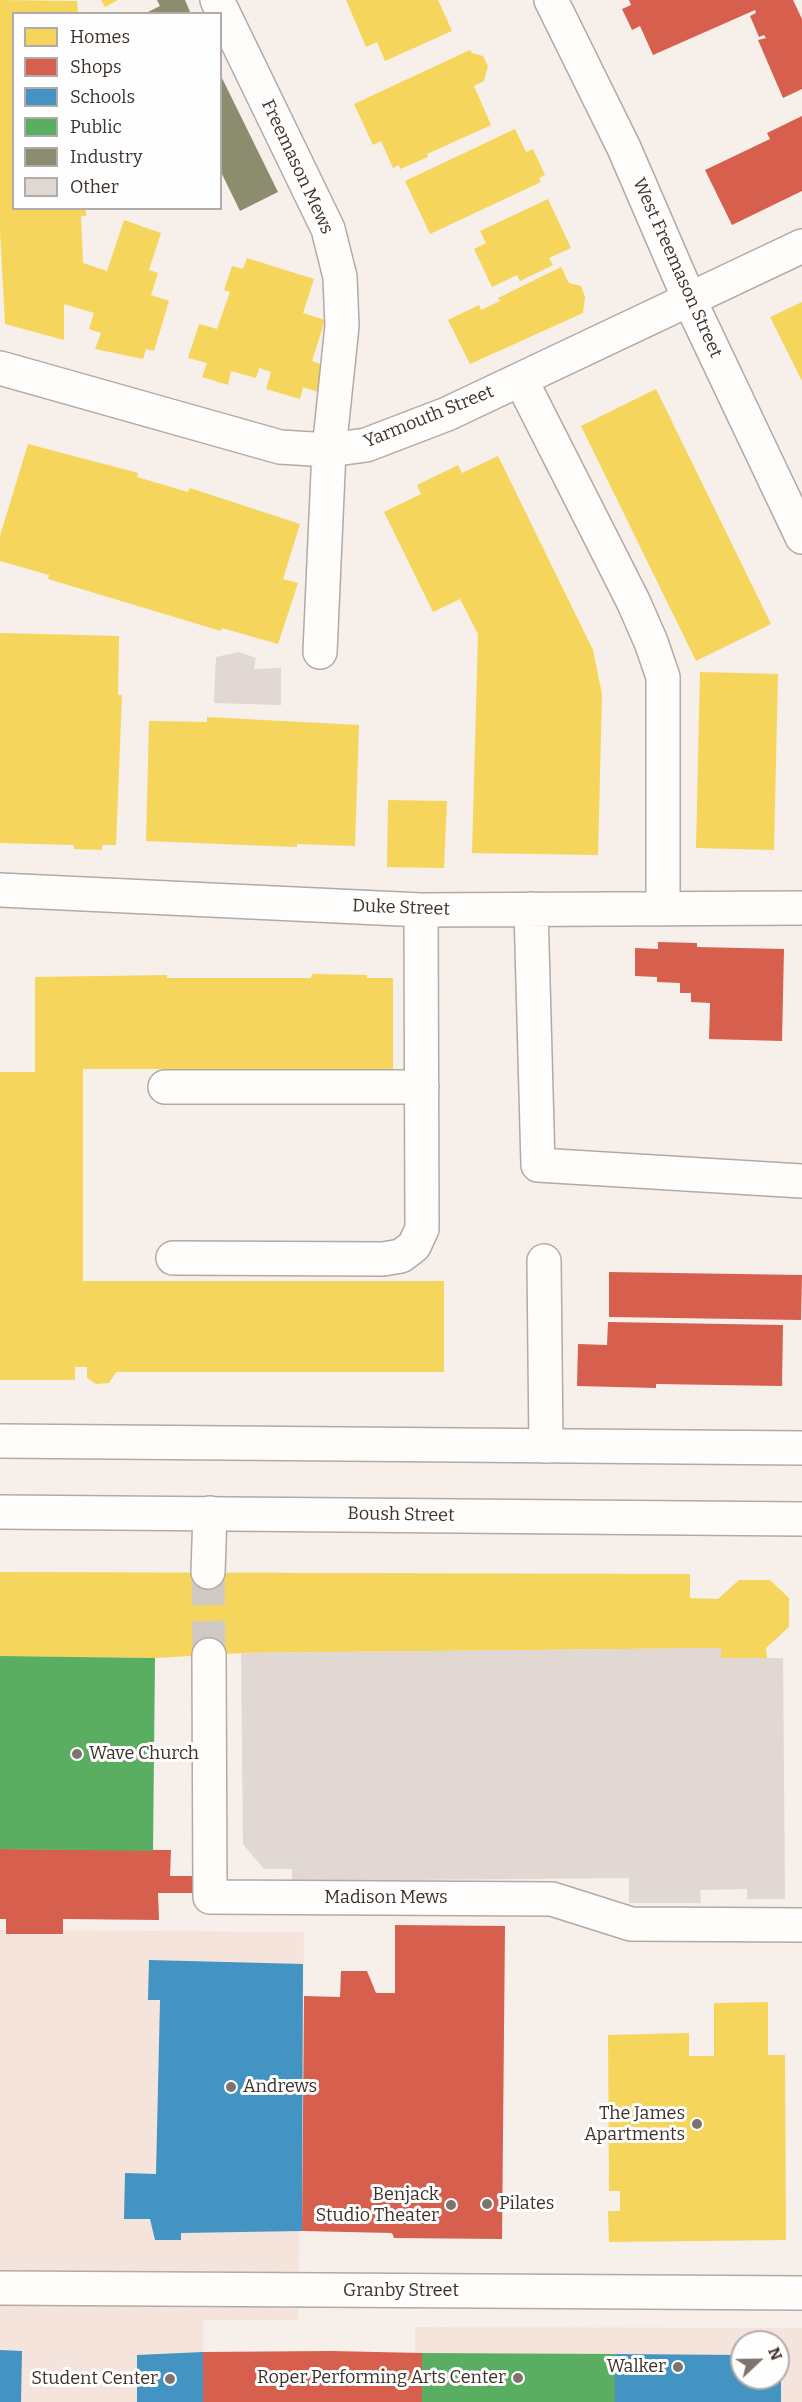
<!DOCTYPE html>
<style>
body{margin:0}
#map{position:relative;width:802px;height:2402px;overflow:hidden;background:#f6efea;font-family:Bitter,serif}
canvas{display:block}
.legend{position:absolute;left:12px;top:12px;width:210px;height:198px;box-sizing:border-box;background:#fefefe;border:2px solid #b1acaa;margin:0;padding:8px 10px;list-style:none;font-size:18px;color:#3e322b}
.legend li{display:flex;align-items:center;gap:12px;height:30px}
.legend b{width:30px;border:2px solid #b1acaa}
.north{position:absolute;left:730px;top:2330px;width:60px;height:60px;box-sizing:border-box;background:#fefefe;border:2px solid #b1acaa;border-radius:50%;rotate:68deg;font-size:16px;font-weight:700;line-height:24px;text-align:center;color:#3e322b}
.north::after{content:'';display:block;margin:auto;width:21px;height:27px;background:#7e746e;clip-path:polygon(50% 0,100% 100%,50% 72%,0 100%)}
</style>
<div id="map">
<canvas width="802" height="2402"></canvas>
<ul class="legend">
<li><b style="height:16px;background:#f6d55c"></b>Homes</li>
<li><b style="height:16px;background:#d6604d"></b>Shops</li>
<li><b style="height:16px;background:#4393c3"></b>Schools</li>
<li><b style="height:16px;background:#5aae61"></b>Public</li>
<li><b style="height:16px;background:#8c8c6e"></b>Industry</li>
<li><b style="height:16px;background:#e1d7d3"></b>Other</li>
</ul>
<div class="north">N</div>
</div>
<script>
const ctx = document.querySelector('canvas').getContext('2d');
ctx.lineJoin = 'round';
function fill(path, color) { ctx.fillStyle = color; ctx.fill(path, 'evenodd'); }
const shape = rows => new Path2D(rows.map(r => 'M' + r).join(''));
function trace(path, color, width, dash) { ctx.strokeStyle = color; ctx.lineWidth = width; ctx.lineCap = dash ? 'butt' : 'round'; ctx.setLineDash(dash || []); ctx.stroke(path); }
function drawText(font, color, halo, rows, align = 'center') {
  ctx.font = font + ' Bitter,serif'; ctx.lineWidth = 6; ctx.setLineDash([]); ctx.textBaseline = 'middle'; ctx.strokeStyle = halo; ctx.fillStyle = color; for (const [text, x, y, turn = 0] of rows) {
    ctx.save(); ctx.translate(x, y); ctx.rotate((+turn || 0) * Math.PI / 180); ctx.textAlign = isNaN(turn) ? turn : align; if (halo) ctx.strokeText(text, 0, 0); ctx.fillText(text, 0, 0); ctx.restore();
  }
}
const built = shape([
 [0,1930,304,1932,298,2320,203,2320,204,2402,0,2402],
 [415,2327,802,2328,802,2402,415,2402],
 [742,2342,778,2342,778,2378,742,2378]
]);
const homes = shape([
 [0,0,77,1,78,14,14,14,14,208,86,208,86,216,81,216,83,263,107,271,124,220,161,233,149,270,158,273,151,295,169,301,154,351,146,349,143,359,95,349,101,333,89,329,94,313,64,304,64,340,5,324,0,231],
 [101,0,118,0,105,7],
 [346,0,438,0,452,31,385,61,377,42,366,47],
 [470,50,472,53,483,56,488,66,484,81,474,86,491,125,427,154,428,157,400,169,399,165,393,168,381,141,373,145,354,104],
 [515,129,526,152,533,149,545,175,539,178,541,182,430,234,405,181],
 [548,199,571,248,549,258,553,265,520,281,517,275,492,287,474,249,486,243,480,231],
 [247,258,314,279,303,313,325,320,312,361,326,366,318,392,303,387,300,399,266,389,271,372,259,368,256,378,231,371,228,385,202,377,207,363,188,358,199,324,217,329,230,292,224,290,232,266,243,269],
 [561,267,569,283,581,286,585,297,583,313,470,364,448,320,479,305,481,310,500,301,498,298],
 [802,302,802,381,770,317],
 [656,389,771,624,696,661,581,426],
 [28,444,138,473,137,477,188,492,190,488,300,524,283,579,298,583,278,644,222,628,221,631,48,579,49,575,0,561,0,536],
 [498,456,593,650,602,694,598,855,472,853,478,634,460,599,433,612,384,512,421,494,417,485,458,465,462,473],
 [0,633,119,636,118,695,122,695,116,845,102,845,102,850,74,849,74,845,0,843],
 [700,672,778,674,774,850,696,848],
 [207,717,359,725,355,846,297,844,297,847,146,841,149,721,207,722],
 [388,800,447,801,444,868,387,867],
 [312,974,367,975,367,978,393,978,393,1069,83,1069,83,1281,444,1281,444,1372,116,1372,109,1383,96,1384,87,1378,87,1367,75,1367,75,1380,0,1380,0,1072,35,1072,35,977,167,975,167,978,311,978],
 [0,1572,690,1574,690,1598,718,1599,739,1580,770,1580,789,1598,789,1627,766,1648,767,1658,721,1658,721,1648,241,1653,155,1658,0,1656],
 [768,2002,768,2055,785,2055,786,2240,609,2242,608,2211,620,2211,620,2191,609,2191,608,2035,689,2033,689,2056,714,2056,714,2003]
]);
const shops = shape([
 [629,0,793,0,802,19,802,89,783,98,758,40,766,38,764,35,759,37,750,16,756,13,755,10,653,55,640,26,632,30,622,9,631,5],
 [802,116,802,191,732,225,705,170,770,139,767,133],
 [658,942,697,943,697,947,784,949,782,1041,709,1039,710,1003,691,1002,691,993,680,993,680,983,657,982,657,977,635,976,635,948,658,949],
 [609,1272,802,1275,801,1320,609,1317],
 [608,1322,783,1325,782,1386,656,1384,656,1388,577,1386,578,1344,607,1345],
 [0,1849,171,1850,170,1876,193,1876,193,1893,158,1893,159,1920,63,1919,63,1934,6,1934,6,1919,0,1919],
 [395,1925,505,1926,502,2239,394,2238,392,2233,302,2231,304,1996,340,1997,341,1971,367,1971,376,1993,395,1993],
 [331,2351,422,2353,422,2402,203,2402,203,2352]
]);
const schools = shape([
 [149,1960,303,1964,302,2231,181,2233,181,2240,155,2240,150,2219,124,2219,125,2173,156,2174,160,2000,148,2000],
 [0,2350,22,2351,21,2402,0,2402],
 [203,2352,203,2402,137,2402,137,2355],
 [615,2354,742,2355,742,2378,778,2378,778,2355,781,2355,781,2402,615,2402]
]);
const public = shape([
 [0,1656,155,1658,153,1851,0,1849],
 [422,2353,615,2354,615,2402,422,2402]
]);
const industry = shape([
 [157,0,185,0,191,14,144,14,160,6],
 [220,74,278,192,240,211,220,170]
]);
const building = shape([
 [239,652,256,658,254,669,281,668,281,705,214,703,216,657],
 [721,1648,721,1658,783,1658,785,1899,747,1899,747,1889,700,1890,701,1903,629,1903,629,1878,292,1881,292,1869,264,1869,243,1844,241,1653]
]);
const minorTunnel = shape([
 [208,1572,209,1655]
]);
const minor = shape([
 [217,0,328,229,340,277,342,326,329,450,320,652],
 [551,0,624,148,690,301,802,537],
 [0,368,280,447,329,450,366,445,447,414,802,246],
 [521,380,633,601,651,642,663,677,663,909],
 [0,890,421,910,802,908],
 [531,909,538,1165,802,1181],
 [165,1087,422,1087],
 [173,1258,383,1259,401,1256,414,1246,422,1229,421,910],
 [544,1261,546,1446],
 [208,1572,210,1513],
 [209,1655,210,1897,552,1899,631,1924,802,1925],
 [0,2288,802,2293]
]);
const major = shape([
 [0,1441,802,1448],
 [0,1512,802,1519]
]);
const markers = [
 [77,1754,6,"#7e746e"],
 [231,2087,6,"#7e746e"],
 [697,2124,6,"#7e746e"],
 [487,2204,6,"#7e746e"],
 [451,2205,6,"#7e746e"],
 [678,2367,6,"#7e746e"],
 [518,2378,6,"#7e746e"],
 [170,2379,6,"#7e746e"]
];
const streetNames = [
 ["Freemason Mews",297,167,65],
 ["West Freemason Street",677,268,66],
 ["Yarmouth Street",429,417,-22],
 ["Duke Street",401,908,2],
 ["Boush Street",401,1515,1],
 ["Madison Mews",386,1898],
 ["Granby Street",401,2291]
];
const poiNames = [
 ["Wave Church",89,1754,"left"],
 ["Andrews",243,2087,"left"],
 ["The James",685,2114],
 ["Apartments",685,2135],
 ["Benjack",439,2195],
 ["Studio Theater",439,2216],
 ["Pilates",499,2204,"left"],
 ["Walker",666,2367],
 ["Roper Performing Arts Center",506,2378],
 ["Student Center",158,2379]
];
fill(built, '#f5e4db');
fill(homes, '#f6d55c');
fill(shops, '#d6604d');
fill(schools, '#4393c3');
fill(public, '#5aae61');
fill(industry, '#8c8c6e');
fill(building, '#e1d7d3');
trace(minorTunnel, '#d1c9c4', 33, [33, 16]);
trace(minor, '#b2aaa4', 36);
trace(major, '#b2aaa4', 36);
trace(minor, '#fefdfc', 33);
trace(major, '#fefdfc', 33);
for (const [x, y, r, color] of markers) { const dot = new Path2D(); dot.arc(x, y, r, 0, 2 * Math.PI); ctx.fillStyle = color; ctx.fill(dot); trace(dot, '#fefefe', 2); }
drawText('18px', '#3e322b', '#fefefe', streetNames);
drawText('18px', '#3e322b', '#fefefe', poiNames, 'right');
</script>
